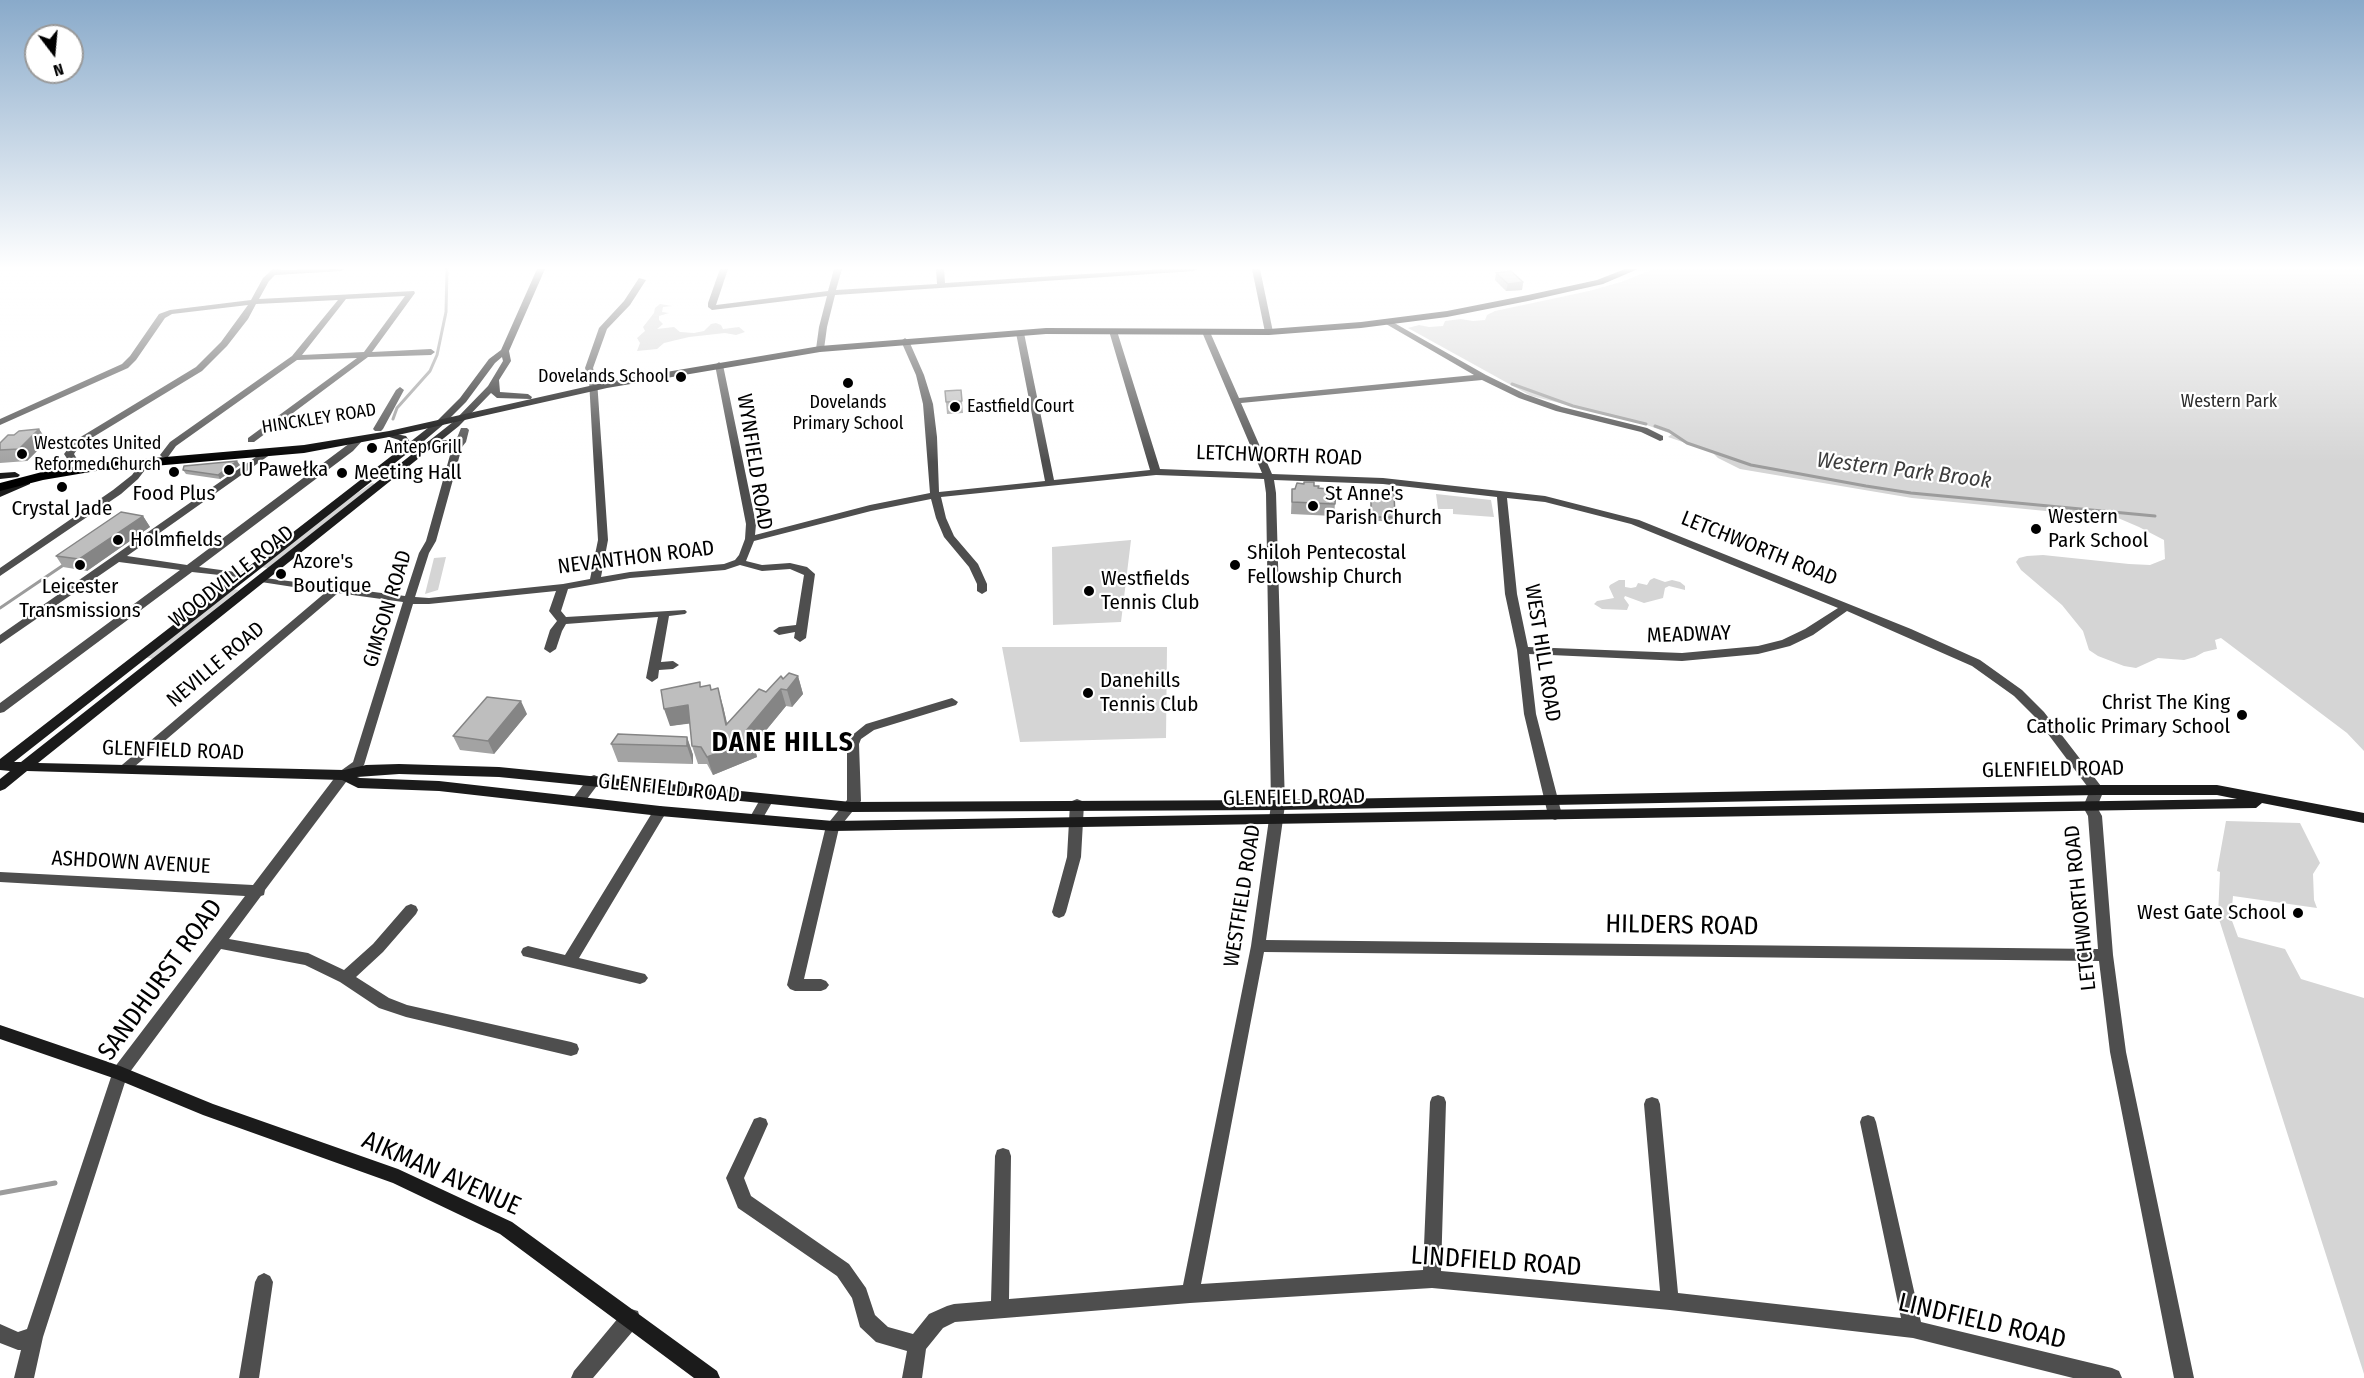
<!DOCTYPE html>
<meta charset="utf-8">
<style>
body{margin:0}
#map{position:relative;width:2364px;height:1378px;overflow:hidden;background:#fff;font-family:"Fira Sans Condensed",sans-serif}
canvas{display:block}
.north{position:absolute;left:24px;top:24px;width:60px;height:60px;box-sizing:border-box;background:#fff;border:2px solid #999;border-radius:50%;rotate:164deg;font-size:16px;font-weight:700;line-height:24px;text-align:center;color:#000}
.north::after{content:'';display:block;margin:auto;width:21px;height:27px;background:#000;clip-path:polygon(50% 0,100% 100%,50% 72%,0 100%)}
</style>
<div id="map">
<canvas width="2364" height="1378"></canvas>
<div class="north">N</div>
</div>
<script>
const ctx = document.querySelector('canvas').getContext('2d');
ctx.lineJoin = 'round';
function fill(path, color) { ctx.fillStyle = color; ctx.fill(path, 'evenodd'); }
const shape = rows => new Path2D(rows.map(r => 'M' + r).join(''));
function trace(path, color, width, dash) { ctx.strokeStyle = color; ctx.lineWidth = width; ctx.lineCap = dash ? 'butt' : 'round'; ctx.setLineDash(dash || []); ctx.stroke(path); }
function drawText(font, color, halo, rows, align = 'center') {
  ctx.font = font + ' "Fira Sans Condensed",sans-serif'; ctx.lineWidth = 4.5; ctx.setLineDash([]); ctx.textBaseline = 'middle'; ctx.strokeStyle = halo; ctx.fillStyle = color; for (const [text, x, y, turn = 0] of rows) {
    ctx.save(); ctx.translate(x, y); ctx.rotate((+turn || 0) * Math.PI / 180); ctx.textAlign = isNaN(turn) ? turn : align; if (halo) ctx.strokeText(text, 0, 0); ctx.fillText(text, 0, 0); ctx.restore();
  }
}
const green = shape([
 [1654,269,2364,269,2364,751,2347,733,2221,638,2215,640,2217,649,2204,652,2195,657,2184,660,2158,658,2136,668,2124,666,2098,656,2089,650,2083,631,2062,605,2021,570,2016,562,2019,558,2027,556,2043,555,2129,564,2150,565,2165,559,2164,540,2139,527,2118,518,1912,498,1740,469,1718,458,1712,452,1668,437,1672,434,1638,422,1531,396,1408,328,1419,325,1429,327,1443,326,1445,321,1461,319,1473,321,1485,320,1487,315,1495,311,1589,291,1621,282],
 [660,304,672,306,663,307,662,312,669,313,659,316,659,320,663,324,657,329,674,327,680,332,694,333,704,331,711,324,716,323,721,325,723,329,739,327,745,332,736,335,725,333,689,337,664,343,657,349,637,351,640,343,637,338,645,331,643,327,654,313,655,308],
 [372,483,375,484,268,568,259,567,335,508],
 [1436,494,1491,500,1494,517,1453,514,1453,509,1438,509],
 [1131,540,1121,622,1053,625,1052,547],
 [446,557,438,590,425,594,434,558],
 [1654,578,1665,582,1672,580,1680,582,1685,586,1685,590,1669,586,1665,588,1663,598,1644,603,1625,596,1624,598,1629,605,1627,610,1602,609,1594,604,1597,601,1614,598,1609,587,1610,585,1619,580,1625,580,1625,587,1631,588,1636,587,1638,583,1647,585,1650,580],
 [231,589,239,590,153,659,144,657],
 [1002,647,1167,647,1166,738,1020,742],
 [2226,821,2300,823,2320,863,2313,874,2314,900,2317,908,2233,896,2231,918,2238,937,2285,949,2301,979,2364,998,2364,1374,2218,916,2220,872,2217,871]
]);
const streamFar1 = shape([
 [1512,384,1573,406,1646,424],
 [393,419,397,408,430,371,437,355,446,312,447,269],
 [1655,426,1669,431,1687,443,1751,465,1866,486,1911,493,2155,516],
 [0,608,65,564]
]);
const stream = shape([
 [0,1193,55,1183]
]);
const street = shape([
 [273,269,281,269,280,270,345,269,341,271,275,275,269,281,259,299,414,291,415,293,372,352,431,349,435,352,431,355,368,357,254,442,248,442,248,438,357,358,297,360,176,446,168,457,162,457,160,455,170,442,292,356,338,300,256,304,248,319,227,346,202,371,80,445,74,454,77,459,86,461,86,465,70,463,64,454,74,441,196,367,221,342,248,305,172,314,165,318,136,360,128,368,0,425,0,419,122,364,130,356,159,314,170,310,251,300,263,278,273,269],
 [405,296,364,352,302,355,346,299,405,296],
 [720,269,728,269,716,305,828,291,834,269,842,269,836,290,937,284,936,269,944,269,945,283,1164,269,1198,269,1194,271,835,295,827,327,824,349,820,352,816,349,819,327,827,296,712,310,708,307,708,303,720,269],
 [1252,269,1260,269,1273,332,1272,334,1265,332,1252,269],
 [639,278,646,280,630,305,607,329,593,368,597,380,608,540,601,577,630,572,724,564,735,560,739,555,745,539,746,524,715,365,719,362,723,365,756,524,755,535,870,505,930,493,923,404,916,375,901,341,905,338,909,341,924,375,933,404,937,437,939,492,1045,481,1016,333,1020,331,1024,333,1054,480,1150,470,1109,331,1113,329,1117,331,1160,469,1262,473,1202,332,1206,330,1210,332,1239,398,1474,375,1386,324,1385,322,1389,320,1486,375,1525,394,1562,407,1647,428,1663,436,1663,440,1660,441,1641,432,1556,411,1519,398,1482,380,1241,403,1272,474,1383,478,1545,496,1639,520,1911,629,1980,660,2022,690,2044,712,2104,790,2097,807,2102,816,2113,955,2126,1052,2194,1378,2174,1378,2110,1052,2099,961,1264,952,1201,1284,1423,1270,1430,1102,1432,1097,1438,1095,1444,1097,1446,1102,1441,1271,1660,1291,1644,1104,1646,1099,1652,1097,1658,1099,1660,1104,1678,1293,1901,1318,1860,1122,1862,1117,1868,1115,1874,1117,1876,1122,1921,1322,2112,1368,2119,1371,2122,1378,2073,1378,1913,1338,1670,1310,1432,1288,1190,1303,955,1322,943,1328,926,1349,922,1378,902,1378,907,1351,876,1342,860,1327,852,1298,837,1276,738,1208,726,1178,754,1119,760,1117,766,1119,768,1124,744,1178,751,1196,849,1264,866,1288,875,1315,888,1327,913,1334,929,1314,947,1306,954,1304,991,1301,995,1156,997,1150,1003,1148,1009,1150,1011,1156,1009,1299,1183,1285,1251,946,1271,805,1266,493,1264,479,1156,475,941,497,946,518,954,536,978,564,987,584,987,591,982,594,977,591,977,584,969,567,944,537,936,518,931,499,871,511,754,541,746,561,762,565,790,563,807,567,815,574,806,638,800,642,794,638,795,632,779,635,773,631,779,627,796,625,804,575,790,569,762,571,740,565,725,570,630,578,568,589,561,611,566,617,685,610,687,612,685,614,669,616,661,662,673,661,679,665,673,669,659,670,658,678,652,682,646,678,658,617,566,624,562,631,556,649,550,653,544,649,550,630,557,621,549,611,556,591,429,604,413,604,364,765,349,778,265,890,264,895,261,896,229,939,308,953,344,970,373,944,406,906,411,904,416,906,418,910,416,914,383,952,356,977,389,998,407,1005,571,1042,577,1044,579,1049,577,1054,571,1056,406,1017,379,1008,340,982,305,965,221,949,127,1076,43,1337,34,1378,14,1378,21,1350,18,1350,0,1343,0,1324,18,1332,27,1329,114,1068,245,896,0,882,0,872,253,885,339,772,353,762,403,602,338,593,127,773,117,773,116,770,326,592,261,582,257,581,256,579,257,577,405,596,419,553,426,541,452,448,446,446,428,445,428,441,447,440,455,443,461,428,467,428,469,430,466,442,462,447,436,541,429,553,415,597,429,598,563,584,590,579,598,540,589,380,585,368,599,328,624,301,639,278],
 [1274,480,1383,484,1497,497,1505,594,1517,650,1524,714,1548,815,1550,818,1555,820,1560,818,1562,815,1536,714,1529,654,1682,661,1758,654,1790,646,1813,635,1847,611,1972,666,2014,696,2036,718,2090,790,2083,807,2088,816,2098,949,1266,940,1285,805,1276,493,1274,480],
 [1507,498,1545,502,1631,524,1838,608,1805,629,1782,640,1758,646,1682,653,1528,647,1517,594,1507,498],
 [400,387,404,390,383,429,381,431,375,431,373,429,396,390,400,387],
 [358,437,363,440,353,451,199,567,243,573,248,576,247,578,192,572,4,712,0,713,0,703,180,570,119,562,0,644,0,635,263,452,266,451,271,454,127,556,187,565,358,437],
 [146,459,151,462,138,479,121,494,0,576,0,568,113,490,132,475,143,460,146,459],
 [952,698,958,702,956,705,874,730,861,739,859,744,861,801,839,828,804,979,821,979,826,981,829,985,826,989,821,991,795,991,790,989,787,985,826,826,847,800,847,744,850,737,866,724,952,698],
 [594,775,599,777,600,780,599,783,584,803,574,803,572,800,574,797,589,777,594,775],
 [767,794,772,796,774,799,760,823,750,823,748,820,750,817,762,796,767,794],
 [1077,799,1082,801,1084,804,1081,857,1066,912,1064,916,1059,918,1054,916,1052,912,1067,857,1070,804,1072,801,1077,799],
 [660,806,665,808,667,811,579,958,645,974,648,978,645,982,640,984,523,956,521,952,523,948,528,946,565,955,655,808,660,806],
 [264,1273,270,1276,273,1282,259,1378,239,1378,255,1282,258,1276,264,1273],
 [631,1309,638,1311,640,1318,638,1325,593,1378,571,1378,574,1371,624,1311,631,1309]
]);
const secondary = shape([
 [537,269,545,269,509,351,511,361,499,380,500,392,528,394,532,397,531,399,497,398,491,393,459,426,38,763,344,770,366,765,399,764,499,767,851,802,1278,800,2097,785,2217,785,2364,813,2364,823,2262,803,2256,808,833,831,660,816,439,791,358,788,342,780,27,771,5,789,0,791,0,779,10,771,0,770,0,759,403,447,399,440,386,436,386,432,406,436,410,442,438,420,460,398,489,359,501,350,537,269],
 [502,357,503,361,488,386,453,422,21,762,14,762,409,452,412,451,444,424,466,402,495,363,502,357],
 [399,774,499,777,851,812,1278,810,2097,795,2217,795,2237,799,833,821,660,806,439,781,360,778,357,777,399,774],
 [15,472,20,475,18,477,0,479,0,473,15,472],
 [27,479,30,480,30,484,0,497,0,490,27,479],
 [0,1025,120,1066,213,1104,398,1169,512,1222,717,1371,720,1378,694,1378,500,1234,393,1183,203,1115,116,1079,0,1039,0,1025]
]);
const primary = shape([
 [1625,269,1638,269,1603,284,1528,301,1447,317,1361,328,1269,335,1046,334,820,352,607,388,389,437,304,453,96,471,43,480,0,491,0,483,42,472,96,463,304,445,389,431,607,382,820,346,1046,328,1269,329,1361,322,1447,311,1528,295,1597,280,1625,269]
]);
const wall = shape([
 [1496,273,1523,282,1522,290,1506,291,1495,280],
 [961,390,963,413,947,414,945,391],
 [39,429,47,441,27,461,0,463,0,450,14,435],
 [240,465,220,479,186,474,183,470],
 [1314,486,1318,488,1336,490,1334,516,1291,514,1292,489],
 [1371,492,1395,517,1395,521,1371,521],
 [143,516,150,527,87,571,63,567,56,556],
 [798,676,803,694,792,707,786,706,754,745,757,757,713,775,707,764,698,764,692,746,690,723,670,726,702,687,710,685,711,690,723,706,727,723,783,679],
 [527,714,494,754,460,750,453,736],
 [687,737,693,755,693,764,618,762,611,744]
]);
const shadedWall = shape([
 [1523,282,1522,290,1506,291,1508,284],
 [39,429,47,441,27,461,19,449],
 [237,461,240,465,220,479,218,475],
 [143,516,150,527,87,571,79,559],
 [798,676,803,694,792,707,787,690],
 [718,688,723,706,731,742,726,725],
 [781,689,786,706,754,745,757,757,713,775,707,757,745,732],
 [521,701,527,714,494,754,488,741],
 [688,705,694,723,670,726,664,709],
 [687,737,693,755,693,764,687,746]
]);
const building = shape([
 [1511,271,1523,282,1508,284,1496,273,1511,271],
 [961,390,962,401,946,402,945,391,961,390],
 [39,429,19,449,0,450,0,443,8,435,14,435,19,431,39,429],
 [237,461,218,475,183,470,184,466,237,461],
 [1304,482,1314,482,1314,486,1319,486,1318,488,1336,490,1335,504,1292,502,1292,489,1295,489,1297,483,1304,484,1304,482],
 [1371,492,1394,493,1395,517,1371,517,1371,492],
 [121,512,143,516,79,559,56,556,121,512],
 [789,673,798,676,787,690,781,689,745,732,752,740,707,757,701,747,692,746,688,705,664,709,661,690,700,682,700,687,710,685,711,690,718,688,726,725,759,689,766,692,781,676,783,679,789,673],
 [487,697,521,701,488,741,453,736,487,697],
 [618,734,687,737,687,746,611,744,618,734]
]);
const markers = [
 [681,377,6,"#000"],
 [848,383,6,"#000"],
 [955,407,6,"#000"],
 [372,448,6,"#000"],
 [22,454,6,"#000"],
 [229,470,6,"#000"],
 [174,472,6,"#000"],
 [342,473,6,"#000"],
 [62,487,6,"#000"],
 [1313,506,6,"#000"],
 [2036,529,6,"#000"],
 [118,540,6,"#000"],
 [80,565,6,"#000"],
 [1235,565,6,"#000"],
 [281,574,6,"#000"],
 [1089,591,6,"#000"],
 [1088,693,6,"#000"],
 [2242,715,6,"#000"],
 [2298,913,6,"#000"]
];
const farPoinames = [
 ["Dovelands School",669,377,"right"],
 ["Dovelands",848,403,"center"],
 ["Primary School",848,424,"center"],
 ["Eastfield Court",967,407],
 ["Westcotes United",34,444],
 ["Reformed Church",34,465],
 ["Antep Grill",384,448]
];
const farParknames = [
 ["Western Park",2229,402]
];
const farStreetnames = [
 ["HINCKLEY ROAD",319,419,-9]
];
const streetNames = [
 ["LETCHWORTH ROAD",1279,456,2],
 ["WYNFIELD ROAD",754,462,81],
 ["LETCHWORTH ROAD",1759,549,22],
 ["NEVANTHON ROAD",636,558,-7],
 ["WOODVILLE ROAD",232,577,-38],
 ["GIMSON ROAD",388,609,-73],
 ["MEADWAY",1689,635,-2],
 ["WEST HILL ROAD",1542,653,81],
 ["NEVILLE ROAD",216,665,-40],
 ["GLENFIELD ROAD",173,751,2],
 ["GLENFIELD ROAD",2053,770,-1],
 ["GLENFIELD ROAD",669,789,6],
 ["GLENFIELD ROAD",1294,798,-1],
 ["ASHDOWN AVENUE",131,863,3],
 ["WESTFIELD ROAD",1243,896,-81],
 ["LETCHWORTH ROAD",2081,908,-96]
];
const poiNames = [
 ["U Pawełka",241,470],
 ["Meeting Hall",354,473],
 ["Food Plus",174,494,"center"],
 ["St Anne's",1325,494],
 ["Parish Church",1325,518],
 ["Crystal Jade",62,509,"center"],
 ["Western",2048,517],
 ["Park School",2048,541],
 ["Holmfields",130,540],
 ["Shiloh Pentecostal",1247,553],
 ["Fellowship Church",1247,577],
 ["Azore's",293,562],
 ["Boutique",293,586],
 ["Westfields",1101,579],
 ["Tennis Club",1101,603],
 ["Leicester",80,587,"center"],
 ["Transmissions",80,611,"center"],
 ["Danehills",1100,681],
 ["Tennis Club",1100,705],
 ["Christ The King",2230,703,"right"],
 ["Catholic Primary School",2230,727,"right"],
 ["West Gate School",2286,913,"right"]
];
const waterNames = [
 ["Western Park Brook",1904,471,7]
];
const nearStreetnames = [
 ["HILDERS ROAD",1682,926,1],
 ["SANDHURST ROAD",161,980,-54],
 ["AIKMAN AVENUE",441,1174,24],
 ["LINDFIELD ROAD",1496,1262,4],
 ["LINDFIELD ROAD",1982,1322,13]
];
const districtNames = [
 ["DANE HILLS",783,743]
];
fill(green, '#d5d5d5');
trace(streamFar1, '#9c9c9c', 3);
trace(stream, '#9c9c9c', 5);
fill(street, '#4e4e4e');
fill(secondary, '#1b1b1b');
fill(primary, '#000');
fill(wall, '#a3a3a3');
fill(shadedWall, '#858585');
fill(building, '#bebebe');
trace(building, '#858585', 1.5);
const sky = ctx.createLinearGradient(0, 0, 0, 462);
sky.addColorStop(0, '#89aaca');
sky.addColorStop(0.58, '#fff');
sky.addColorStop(1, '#ffffff00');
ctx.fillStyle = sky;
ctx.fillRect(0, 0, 2364, 462);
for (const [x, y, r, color] of markers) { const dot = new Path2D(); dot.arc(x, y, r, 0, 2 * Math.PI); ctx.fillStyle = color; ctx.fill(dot); trace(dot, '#fff', 2); }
drawText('18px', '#000', '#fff', farPoinames, 'left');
drawText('18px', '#2c2c2c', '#fff', farParknames);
drawText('18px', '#000', '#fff', farStreetnames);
drawText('21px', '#000', '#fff', streetNames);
drawText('21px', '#000', '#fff', poiNames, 'left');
drawText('italic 22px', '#3d3d3d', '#fff', waterNames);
drawText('26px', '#000', '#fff', nearStreetnames);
ctx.letterSpacing = '1.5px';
drawText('bold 27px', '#000', '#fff', districtNames);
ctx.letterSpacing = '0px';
</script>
